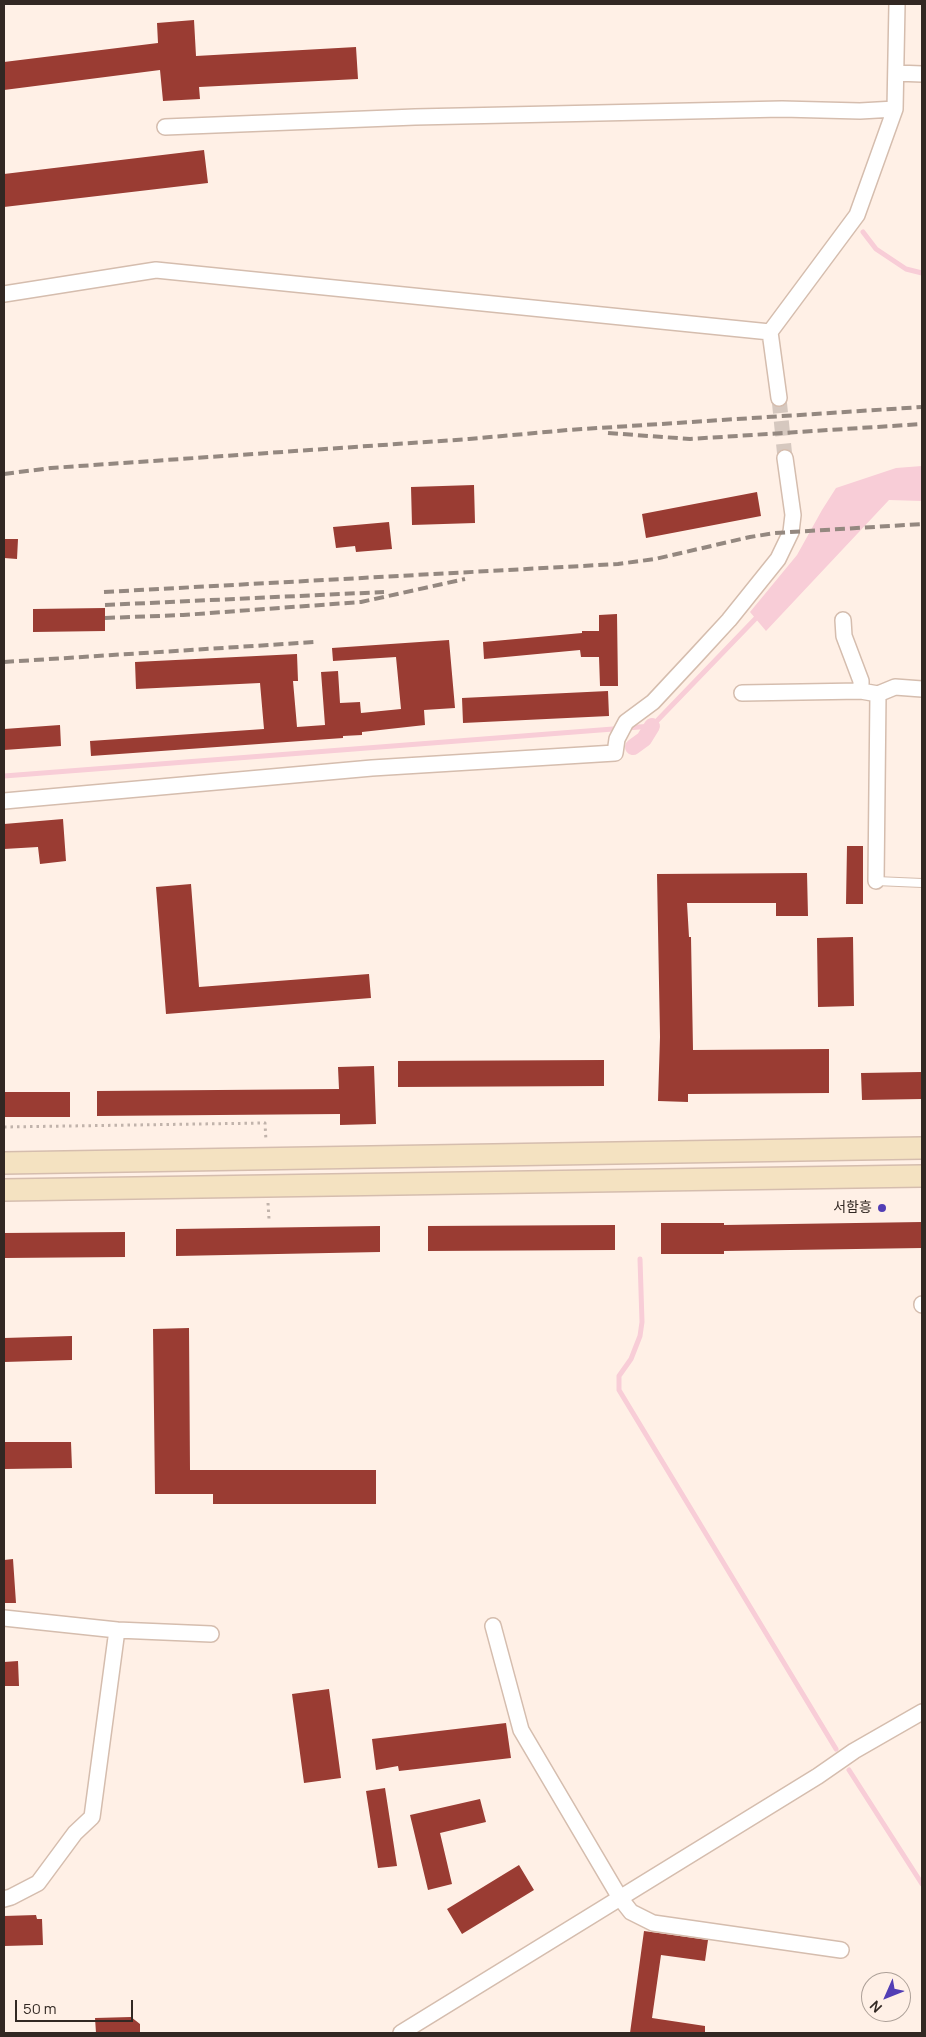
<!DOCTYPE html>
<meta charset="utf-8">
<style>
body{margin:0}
#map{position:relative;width:926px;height:2037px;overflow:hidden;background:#fff0e6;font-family:Manrope,sans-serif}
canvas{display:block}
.frame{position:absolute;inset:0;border:5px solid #322823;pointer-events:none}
.north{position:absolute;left:861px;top:1972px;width:50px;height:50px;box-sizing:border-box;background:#fff0e6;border:1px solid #ada098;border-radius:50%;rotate:226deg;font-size:14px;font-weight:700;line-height:20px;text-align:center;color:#322823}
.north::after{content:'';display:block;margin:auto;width:18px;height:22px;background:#523eb5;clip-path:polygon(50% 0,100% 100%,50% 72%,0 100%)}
.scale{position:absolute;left:15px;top:2000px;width:118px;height:22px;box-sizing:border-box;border:2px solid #322823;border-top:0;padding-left:6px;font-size:15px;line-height:18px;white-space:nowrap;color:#322823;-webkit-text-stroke:4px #fff0e6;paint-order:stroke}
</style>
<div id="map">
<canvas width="926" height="2037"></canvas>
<div class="frame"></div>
<div class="north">N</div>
<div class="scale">50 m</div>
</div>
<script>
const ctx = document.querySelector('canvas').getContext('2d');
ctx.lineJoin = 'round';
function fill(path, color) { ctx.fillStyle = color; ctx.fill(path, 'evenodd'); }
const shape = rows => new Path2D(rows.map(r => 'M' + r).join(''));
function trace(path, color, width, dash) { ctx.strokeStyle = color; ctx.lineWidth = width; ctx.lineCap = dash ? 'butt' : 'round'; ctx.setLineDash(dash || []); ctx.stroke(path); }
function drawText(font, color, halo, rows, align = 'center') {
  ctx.font = font + ' Manrope,"Noto Sans KR",sans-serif'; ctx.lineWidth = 5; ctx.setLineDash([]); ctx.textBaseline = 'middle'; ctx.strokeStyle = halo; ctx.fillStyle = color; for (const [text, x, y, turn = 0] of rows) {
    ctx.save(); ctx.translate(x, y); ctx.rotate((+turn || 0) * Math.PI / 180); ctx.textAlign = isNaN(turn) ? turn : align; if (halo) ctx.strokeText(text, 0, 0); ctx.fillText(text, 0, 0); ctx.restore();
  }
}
const water = shape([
 [922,466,922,501,889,500,766,631,750,612,797,555,822,510,836,488,896,468]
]);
const stream = shape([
 [863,232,876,249,906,269,922,273],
 [4,776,652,726,759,615],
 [640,1259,642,1322,640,1336,631,1359,619,1376,619,1390,836,1749],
 [849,1770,922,1884]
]);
const canal = shape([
 [633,747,644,739,652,726]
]);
const building = shape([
 [194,20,196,56,356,47,358,79,199,87,200,99,163,101,160,70,4,90,4,62,158,43,157,23],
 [204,150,208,183,4,207,4,174],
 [474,485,475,523,412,525,411,487],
 [757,492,761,516,646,538,642,514],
 [389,522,392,549,356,552,355,546,336,548,333,527],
 [4,539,18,539,17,559,4,558],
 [105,608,105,631,33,632,33,609],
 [617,614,618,686,600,686,599,657,581,657,580,650,484,659,483,642,582,633,582,631,599,631,599,615],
 [449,640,455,708,424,710,425,725,362,732,362,735,343,736,343,738,91,756,90,741,264,729,260,683,136,689,135,662,297,654,298,681,293,681,297,727,325,725,321,672,338,671,340,703,360,702,361,713,401,709,396,657,333,661,332,648],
 [608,691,609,716,463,723,462,698],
 [60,725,61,746,4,750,4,729],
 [63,819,66,861,40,864,38,847,4,849,4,824],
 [847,846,863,846,863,904,846,904],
 [807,873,808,916,776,916,776,903,687,903,689,937,691,937,693,1050,829,1049,829,1093,688,1094,688,1102,658,1101,660,1037,657,874],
 [191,884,199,987,369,974,371,998,166,1014,156,887],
 [853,937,854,1006,818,1007,817,938],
 [604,1060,604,1086,398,1087,398,1061],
 [374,1066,376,1124,340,1125,340,1114,97,1116,97,1091,339,1089,338,1067],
 [922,1072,922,1099,862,1100,861,1073],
 [4,1092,70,1092,70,1117,4,1117],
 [922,1222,922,1248,724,1251,724,1254,661,1254,661,1223,724,1223,724,1225],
 [615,1225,615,1250,428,1251,428,1226],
 [380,1226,380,1252,176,1256,176,1229],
 [125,1232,125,1257,4,1258,4,1233],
 [189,1328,190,1470,376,1470,376,1504,213,1504,213,1494,155,1494,153,1329],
 [72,1336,72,1360,4,1362,4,1338],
 [4,1442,71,1442,72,1468,4,1469],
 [13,1559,16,1603,4,1603,4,1560],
 [18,1661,19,1686,4,1686,4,1662],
 [329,1689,341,1778,304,1783,292,1694],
 [506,1723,511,1758,399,1771,398,1766,376,1770,372,1739],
 [385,1788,397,1866,378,1868,366,1791],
 [480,1799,486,1822,440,1833,452,1884,428,1890,410,1815],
 [519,1865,534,1890,462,1934,447,1909],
 [36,1915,37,1919,42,1919,43,1945,4,1946,4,1916],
 [644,1931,708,1940,705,1961,661,1955,652,2018,705,2026,705,2033,630,2033],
 [131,2017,140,2024,140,2033,96,2033,95,2018]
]);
const minorTunnel = shape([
 [779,398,785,458]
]);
const path = shape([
 [4,1127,265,1123,266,1141],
 [268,1203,269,1219]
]);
const service = shape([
 [876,881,922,883]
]);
const minor = shape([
 [896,73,922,74],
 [165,127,415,117,782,109,860,111,895,109],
 [4,294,156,270,770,332],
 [779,398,770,332,857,215,895,109,897,4],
 [843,620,844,636,861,681,861,691],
 [742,693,861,691,878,694,895,687,922,689],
 [4,801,372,768,615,753,617,739,626,722,653,702,694,658,729,620,778,559,791,532,793,515,785,458],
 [876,881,878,694],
 [922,1304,922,1305],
 [4,1618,117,1630,211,1634],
 [493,1626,521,1730,620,1898,631,1912,653,1923,841,1950],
 [4,1899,11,1897,38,1883,75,1833,92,1817,117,1630],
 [401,2033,818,1776,854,1751,922,1712]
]);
const secondary = shape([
 [4,1163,922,1148],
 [4,1190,922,1176]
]);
const rail = shape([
 [608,433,690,439,922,424],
 [4,474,51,468,469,439,568,430,922,407],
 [104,592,618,564,655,559,750,537,775,533,922,524],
 [105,605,384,592],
 [105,618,183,615,361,602,465,579],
 [4,662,315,642]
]);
const markers = [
 [882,1208,5,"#523eb5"]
];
const poiNames = [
 ["서함흥",872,1208]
];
fill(water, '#f8cdd7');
trace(stream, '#f8cdd7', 5);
trace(canal, '#f8cdd7', 16);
fill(building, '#9a3c33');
trace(minorTunnel, '#d6c8bf', 15, [15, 8]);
trace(service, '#d5bdae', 10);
trace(minor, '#d5bdae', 18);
trace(secondary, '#d5bdae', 24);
trace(path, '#c1b3ab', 3, [2.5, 4]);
trace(service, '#fff', 8);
trace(minor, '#fff', 15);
trace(secondary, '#f4e2c1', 21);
trace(rail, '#948880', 4, [10, 5]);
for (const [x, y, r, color] of markers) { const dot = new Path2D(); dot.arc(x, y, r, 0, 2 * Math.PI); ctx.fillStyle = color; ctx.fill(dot); trace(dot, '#fff0e6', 2); }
drawText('14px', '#322823', '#fff0e6', poiNames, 'right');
</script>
